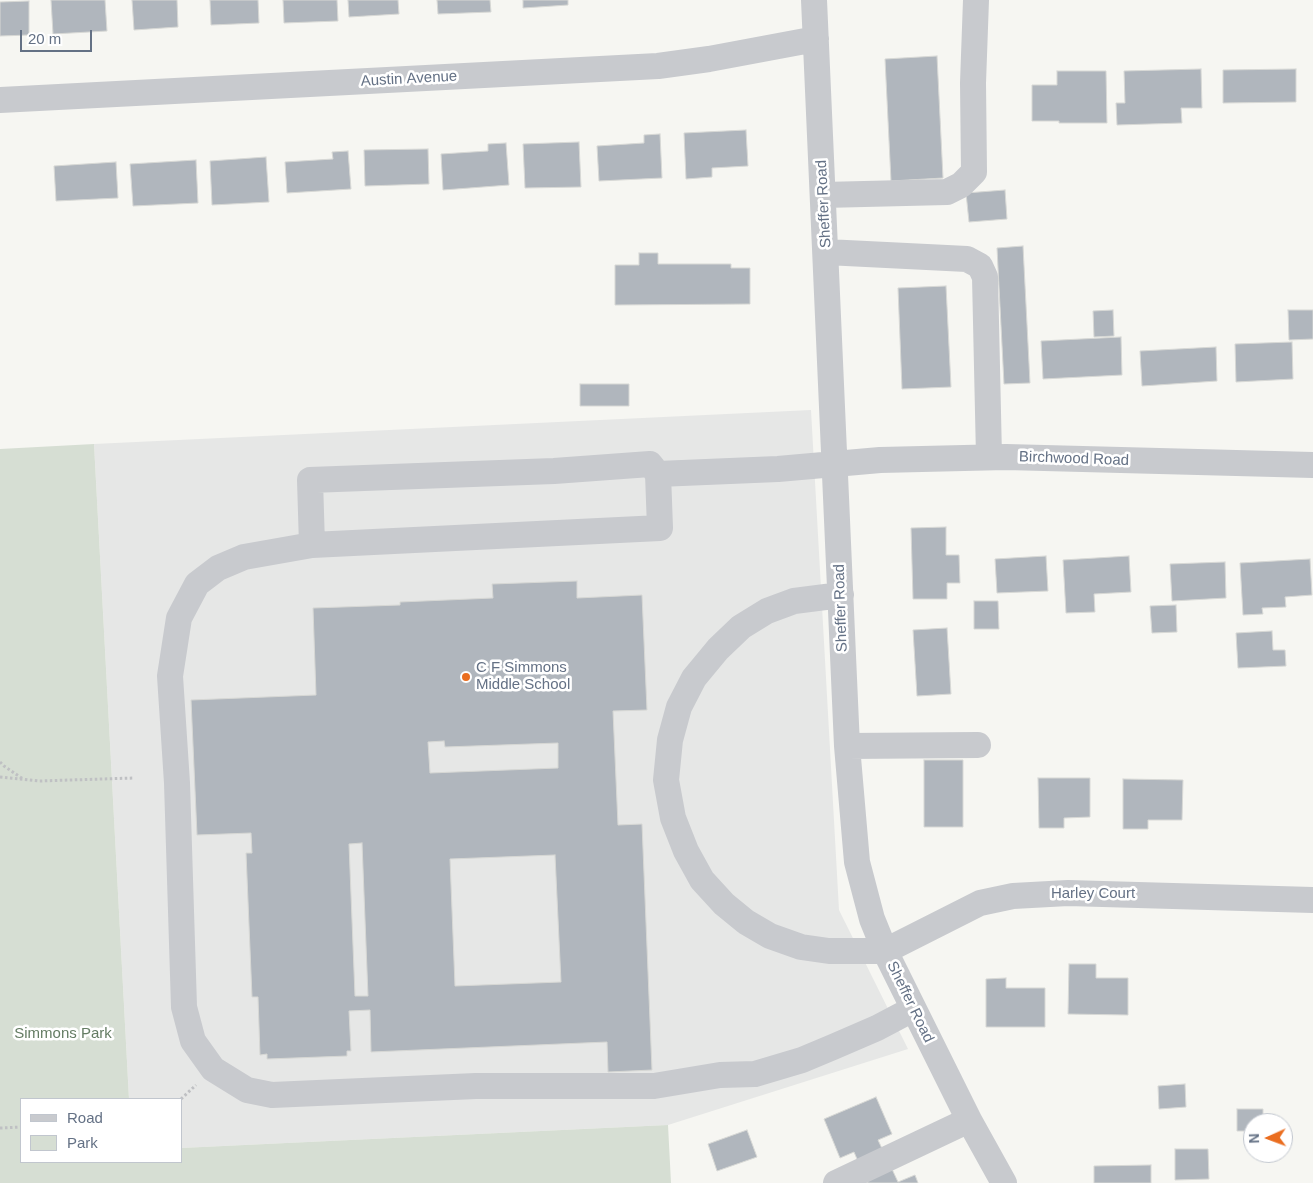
<!DOCTYPE html>
<style>
body{margin:0}
#map{position:relative;width:1313px;height:1183px;overflow:hidden;background:#f6f6f2;font-family:Arial,sans-serif}
canvas{display:block}
.legend{position:absolute;left:20px;top:1098px;width:162px;height:65px;box-sizing:border-box;background:#fff;border:1px solid #c1c6ce;margin:0;padding:6px 9px;list-style:none;font-size:15px;color:#647185}
.legend li{display:flex;align-items:center;gap:10px;height:25px}
.legend b{width:25px;border:1px solid #c1c6ce}
.north{position:absolute;left:1243px;top:1113px;width:50px;height:50px;box-sizing:border-box;background:#fff;border:1px solid #c1c6ce;border-radius:50%;rotate:268deg;font-size:14px;font-weight:700;line-height:20px;text-align:center;color:#647185}
.north::after{content:'';display:block;margin:auto;width:18px;height:22px;background:#ea6d1f;clip-path:polygon(50% 0,100% 100%,50% 72%,0 100%)}
.scale{position:absolute;left:20px;top:30px;width:72px;height:22px;box-sizing:border-box;border:2px solid #647185;border-top:0;padding-left:6px;font-size:15px;line-height:18px;white-space:nowrap;color:#647185;-webkit-text-stroke:4px #fff;paint-order:stroke}
</style>
<div id="map">
<canvas width="1313" height="1183"></canvas>
<ul class="legend">
<li><b style="height:6px;background:#c8cace"></b>Road</li>
<li><b style="height:14px;background:#d6ded3"></b>Park</li>
</ul>
<div class="north">N</div>
<div class="scale">20 m</div>
</div>
<script>
const ctx = document.querySelector('canvas').getContext('2d');
ctx.lineJoin = 'round';
function fill(path, color) { ctx.fillStyle = color; ctx.fill(path, 'evenodd'); }
const shape = rows => new Path2D(rows.map(r => 'M' + r).join(''));
function trace(path, color, width, dash) { ctx.strokeStyle = color; ctx.lineWidth = width; ctx.lineCap = dash ? 'butt' : 'round'; ctx.setLineDash(dash || []); ctx.stroke(path); }
function drawText(font, color, halo, rows, align = 'center') {
  ctx.font = font + ' Arial,sans-serif'; ctx.lineWidth = 5; ctx.setLineDash([]); ctx.textBaseline = 'middle'; ctx.strokeStyle = halo; ctx.fillStyle = color; for (const [text, x, y, turn = 0] of rows) {
    ctx.save(); ctx.translate(x, y); ctx.rotate((+turn || 0) * Math.PI / 180); ctx.textAlign = isNaN(turn) ? turn : align; if (halo) ctx.strokeText(text, 0, 0); ctx.fillText(text, 0, 0); ctx.restore();
  }
}
const built = shape([
 [811,410,839,910,908,1049,668,1125,181,1148,181,1099,129,1099,94,444]
]);
const green = shape([
 [94,444,129,1099,21,1099,21,1162,181,1162,181,1148,668,1125,671,1183,0,1183,0,449]
]);
const building = shape([
 [51,0,105,0,107,31,53,34,51,0],
 [132,0,177,0,178,27,134,30,132,0],
 [210,0,258,0,259,23,211,25,210,0],
 [283,0,337,0,338,21,284,23,283,0],
 [348,0,398,0,399,14,349,17,348,0],
 [437,0,490,0,491,12,438,14,437,0],
 [523,0,568,0,568,5,523,8,523,0],
 [29,1,29,35,0,36,0,2,29,1],
 [937,56,943,178,891,181,885,59,937,56],
 [1201,69,1202,108,1181,108,1182,123,1117,125,1116,103,1125,103,1124,71,1201,69],
 [1296,69,1296,102,1223,103,1223,70,1296,69],
 [1057,71,1106,71,1107,123,1059,123,1059,121,1032,121,1032,85,1057,85,1057,71],
 [746,130,748,166,712,168,712,177,686,179,684,133,746,130],
 [660,134,662,178,599,181,597,146,644,143,644,135,660,134],
 [579,142,581,187,525,188,523,144,579,142],
 [506,143,509,185,443,190,441,154,488,151,488,144,506,143],
 [428,149,429,184,365,186,364,150,428,149],
 [348,151,351,189,287,193,285,162,333,159,332,152,348,151],
 [266,157,269,202,212,205,210,161,266,157],
 [196,160,198,203,133,206,130,164,196,160],
 [116,162,118,198,56,201,54,166,116,162],
 [1005,190,1007,219,969,222,966,193,1005,190],
 [1023,246,1030,383,1004,384,997,248,1023,246],
 [639,253,658,253,658,264,731,264,731,268,750,268,750,304,615,305,615,265,639,265,639,253],
 [946,286,951,387,902,389,898,288,946,286],
 [1113,310,1114,336,1094,337,1093,311,1113,310],
 [1288,310,1313,310,1313,339,1289,340,1288,310],
 [1121,337,1122,375,1043,379,1041,341,1121,337],
 [1292,342,1293,379,1236,382,1235,344,1292,342],
 [1216,347,1217,381,1142,386,1140,351,1216,347],
 [580,384,629,384,629,406,580,406,580,384],
 [946,527,946,555,959,555,960,583,947,583,947,599,913,599,911,528,946,527],
 [1046,556,1048,591,997,593,995,559,1046,556],
 [1129,556,1131,592,1094,594,1095,612,1066,613,1063,560,1129,556],
 [1310,559,1312,595,1285,597,1286,607,1262,608,1263,614,1243,615,1240,563,1310,559],
 [1225,562,1226,598,1172,601,1170,564,1225,562],
 [577,581,577,598,642,595,647,710,613,711,618,825,642,824,652,1070,608,1072,607,1042,371,1052,370,1010,349,1011,351,1051,347,1051,347,1056,267,1059,267,1054,260,1055,258,997,252,997,246,853,252,853,251,833,197,835,191,700,316,695,313,608,400,605,400,602,493,598,492,584,577,581],
 [444,741,445,747,558,743,558,768,430,773,428,742,444,741],
 [362,843,368,996,355,996,349,844,362,843],
 [555,855,561,982,455,986,450,859,555,855],
 [974,601,998,601,999,629,974,629,974,601],
 [1176,605,1177,632,1152,633,1150,606,1176,605],
 [947,628,951,694,917,696,913,630,947,628],
 [1272,631,1273,650,1285,650,1286,666,1238,668,1236,633,1272,631],
 [924,760,963,760,963,827,924,827,924,760],
 [1038,778,1090,778,1090,817,1064,818,1064,828,1039,828,1038,778],
 [1123,779,1183,780,1182,820,1148,820,1148,829,1123,829,1123,779],
 [1069,964,1096,964,1096,978,1128,978,1128,1015,1068,1014,1069,964],
 [1006,978,1006,988,1045,988,1045,1027,986,1027,986,979,1006,978],
 [1185,1084,1186,1107,1159,1109,1158,1086,1185,1084],
 [876,1097,892,1134,878,1140,885,1155,860,1166,854,1152,840,1158,824,1119,876,1097],
 [1237,1109,1263,1109,1263,1123,1253,1123,1253,1131,1237,1131,1237,1109],
 [747,1130,757,1157,717,1171,708,1144,747,1130],
 [1175,1149,1208,1149,1209,1179,1175,1180,1175,1149],
 [1151,1165,1151,1183,1094,1183,1094,1166,1151,1165],
 [891,1167,898,1182,915,1175,918,1183,868,1183,866,1178,891,1167]
]);
const path = shape([
 [0,762,4,766,23,779],
 [0,777,39,781,134,778],
 [181,1099,196,1085],
 [0,1128,21,1127]
]);
const minor = shape([
 [814,0,847,746,857,862,872,919,885,951,969,1120,1004,1183],
 [0,100,658,66,709,59,816,39],
 [823,195,947,192,961,185,974,172,973,83,976,0],
 [826,252,967,259,980,266,985,277,989,457],
 [658,474,778,469,880,460,1006,457,1313,465],
 [312,545,310,480,554,471,650,464,658,474,660,528,312,545,244,557,218,568,197,584,179,618,170,676,177,783,184,1007,193,1041,213,1069,247,1090,272,1095,476,1086,654,1086,720,1075,755,1074,802,1060,833,1047,877,1028,913,1009],
 [841,595,794,601,767,611,741,627,718,649,694,678,679,707,670,740,666,780,673,818,686,851,702,880,724,904,746,922,770,936,801,947,829,951,885,951,980,903,1013,896,1068,893,1313,900],
 [847,746,978,745],
 [836,1183,969,1120]
]);
const markers = [
 [466,677,5,"#ea6d1f"]
];
const streetNames = [
 ["Austin Avenue",409,79,-3],
 ["Sheffer Road",824,204,-93],
 ["Birchwood Road",1074,459,2],
 ["Sheffer Road",841,608,-92],
 ["Harley Court",1093,894],
 ["Sheffer Road",910,1002,64]
];
const poiNames = [
 ["C F Simmons",476,668],
 ["Middle School",476,685]
];
const parkNames = [
 ["Simmons Park",63,1034]
];
fill(built, '#e6e7e6');
fill(green, '#d6ded3');
fill(building, '#b0b6bd');
trace(building, '#d7d8d5', 1);
trace(path, '#bfc0c3', 3, [2.5, 2.5]);
trace(minor, '#c8cace', 26);
for (const [x, y, r, color] of markers) { const dot = new Path2D(); dot.arc(x, y, r, 0, 2 * Math.PI); ctx.fillStyle = color; ctx.fill(dot); trace(dot, '#fff', 2); }
drawText('15px', '#647185', '#fff', streetNames);
drawText('15px', '#647185', '#fff', poiNames, 'left');
drawText('15px', '#647c63', '#fff', parkNames);
</script>
